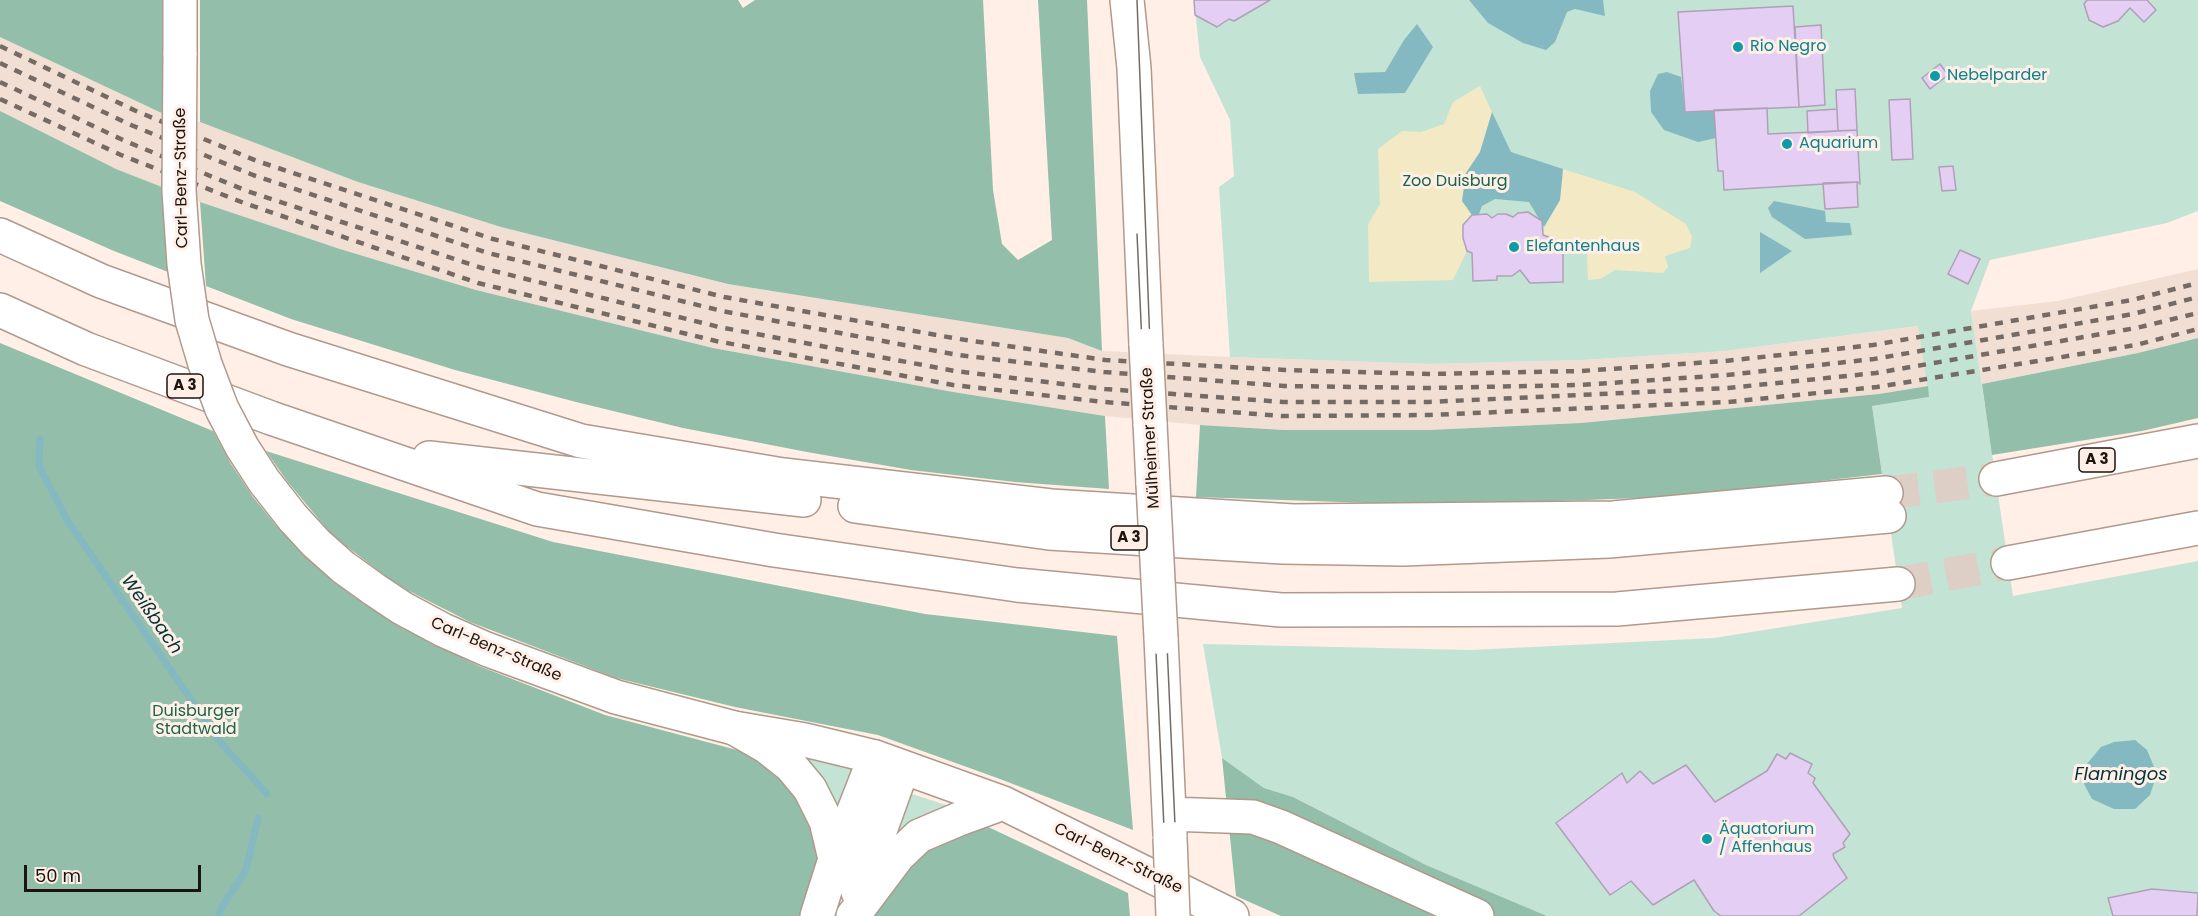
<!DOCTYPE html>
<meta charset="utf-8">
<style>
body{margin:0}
#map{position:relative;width:2198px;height:916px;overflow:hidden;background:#ffefe6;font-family:Poppins,sans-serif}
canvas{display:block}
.scale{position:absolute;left:24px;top:865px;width:177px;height:27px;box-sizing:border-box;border:3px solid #1d140f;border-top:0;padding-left:8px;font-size:18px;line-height:21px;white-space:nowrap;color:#1d140f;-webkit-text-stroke:4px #ffefe6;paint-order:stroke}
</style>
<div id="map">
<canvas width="2198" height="916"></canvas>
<div class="scale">50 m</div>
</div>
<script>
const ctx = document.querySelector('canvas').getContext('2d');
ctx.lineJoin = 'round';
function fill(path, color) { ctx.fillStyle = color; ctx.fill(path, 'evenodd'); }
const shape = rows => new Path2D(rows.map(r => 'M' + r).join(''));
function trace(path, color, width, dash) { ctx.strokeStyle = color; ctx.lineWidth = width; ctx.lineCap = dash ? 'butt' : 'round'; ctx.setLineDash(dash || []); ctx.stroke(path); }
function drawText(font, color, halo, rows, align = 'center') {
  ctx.font = font + ' Poppins,sans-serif'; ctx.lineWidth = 6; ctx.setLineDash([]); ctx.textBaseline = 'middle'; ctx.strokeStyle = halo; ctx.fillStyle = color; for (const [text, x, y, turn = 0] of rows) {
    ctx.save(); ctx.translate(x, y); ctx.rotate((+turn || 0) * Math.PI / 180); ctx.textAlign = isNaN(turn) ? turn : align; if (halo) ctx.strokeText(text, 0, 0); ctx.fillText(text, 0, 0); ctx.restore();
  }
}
const built = shape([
 [0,37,168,116,200,122,358,182,501,227,728,284,1068,338,1102,351,1230,357,1429,364,1582,360,1725,351,1919,326,1928,386,1879,394,1581,423,1429,430,1284,430,1200,425,1105,416,953,392,713,348,476,290,340,249,200,202,116,169,0,111],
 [2198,269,2198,338,2138,353,1982,384,1971,311,2058,301]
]);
const green = shape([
 [1194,0,2198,0,2198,211,2167,223,1990,260,1971,311,2013,596,2198,561,2198,916,1547,916,1426,865,1293,797,1264,788,1222,758,1203,644,1471,650,1714,638,1902,608,1872,406,1929,397,1918,326,1725,351,1582,360,1429,364,1230,357,1219,187,1234,176,1230,120,1200,57],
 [805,756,858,771,840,824,801,757],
 [906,792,952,807,891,844]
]);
const forest = shape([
 [0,0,168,0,168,116,0,37],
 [200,0,738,0,743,8,755,0,983,0,993,190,1002,244,1018,260,1052,240,1038,0,1087,0,1102,351,1068,338,728,284,501,227,358,182,200,122],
 [0,111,116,169,162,187,168,272,114,251,0,201],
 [200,202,340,249,476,290,713,348,953,392,1105,416,1109,489,1015,482,911,470,807,452,683,428,576,402,455,370,291,319,206,286],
 [2198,338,2198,418,2142,431,1992,455,1982,384,2138,353],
 [0,343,213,431,231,464,253,497,279,529,334,582,398,626,479,666,605,715,756,755,799,793,815,838,818,861,806,916,0,916],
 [1928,386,1929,397,1872,406,1882,474,1688,496,1587,500,1428,505,1196,497,1200,425,1284,430,1429,430,1581,423,1879,394],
 [266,451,553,542,925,614,1117,636,1133,830,1000,779,878,735,735,707,616,678,470,622,407,590,385,576,332,535,287,481],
 [1222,758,1264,788,1293,797,1426,865,1547,916,1281,916,1236,896],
 [984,825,1128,893,1130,916,867,916,930,844]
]);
const sand = shape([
 [1480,86,1492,112,1480,152,1466,173,1462,201,1472,215,1463,225,1463,238,1467,251,1453,280,1369,282,1368,224,1380,204,1378,149,1402,131,1421,132,1444,124,1453,102],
 [1563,169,1635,192,1686,224,1692,237,1690,248,1665,256,1668,267,1663,273,1615,270,1600,279,1588,280,1587,252,1543,235,1544,227,1560,200]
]);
const water = shape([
 [1469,0,1603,0,1605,16,1575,9,1567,12,1555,42,1546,50,1523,43,1488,23],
 [1417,24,1433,47,1405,93,1358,94,1354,73,1385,72,1404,40],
 [1667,72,1681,77,1685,112,1714,110,1716,138,1698,142,1664,130,1651,112,1650,91,1658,74],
 [1492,112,1511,152,1563,169,1560,200,1544,227,1529,202,1495,199,1482,206,1479,214,1472,215,1462,201,1466,173,1480,152],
 [1774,201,1825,211,1826,222,1850,223,1852,235,1805,239,1772,217,1768,208],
 [1760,232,1792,251,1760,273],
 [2135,740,2147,750,2157,774,2150,795,2135,809,2114,809,2092,799,2084,784,2086,765,2101,747,2114,742]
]);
const stream = shape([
 [40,439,39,466,67,520,221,743,267,794],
 [219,916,220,910,246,870,258,818]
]);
const building = shape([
 [1194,0,1270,0,1234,21,1229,19,1217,27,1195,15,1194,0],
 [2087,0,2147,0,2156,10,2144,22,2130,8,2118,21,2103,27,2089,20,2084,4,2087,0],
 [1793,6,1799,107,1685,112,1678,12,1793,6],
 [1821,25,1825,105,1799,107,1795,27,1821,25],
 [1940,64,1948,75,1930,89,1922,78,1940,64],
 [1855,89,1857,130,1838,131,1836,90,1855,89],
 [1910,99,1913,159,1892,160,1889,100,1910,99],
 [1767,108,1768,134,1857,130,1860,184,1858,182,1724,190,1723,171,1718,171,1714,110,1767,108],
 [1837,109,1838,131,1808,133,1807,111,1837,109],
 [1953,166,1956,190,1942,191,1939,167,1953,166],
 [1857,182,1858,207,1825,209,1823,183,1857,182],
 [1528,212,1542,221,1543,235,1563,242,1563,282,1530,283,1520,270,1512,276,1497,276,1497,280,1473,281,1472,253,1467,251,1463,238,1463,225,1472,215,1487,214,1492,218,1498,214,1506,214,1513,217,1518,213,1528,212],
 [1960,250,1980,259,1968,284,1948,274,1960,250],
 [1790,753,1812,764,1808,773,1815,778,1813,783,1850,834,1843,843,1845,847,1833,854,1834,858,1847,878,1799,916,1721,916,1714,911,1694,880,1653,905,1631,881,1610,895,1556,823,1622,773,1627,783,1640,771,1653,784,1686,765,1715,802,1767,771,1777,754,1786,759,1790,753],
 [2152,889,2198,893,2197,916,2113,916,2108,898,2152,889]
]);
const highwayTunnel = shape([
 [1886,493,1996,479],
 [1898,584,2008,563]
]);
const minor = shape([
 [180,55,180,0],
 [293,518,316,543,343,567,375,590,402,608,443,630,486,649,616,697,734,728,805,740,875,757]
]);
const major = shape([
 [1127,0,1134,68,1146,345],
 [1150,423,1153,484],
 [1161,638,1170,834],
 [734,728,767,747,791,766,810,789,826,821,835,859],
 [1169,814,1253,817,1281,827,1477,916],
 [858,892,903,767],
 [817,916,835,859,875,757,1003,803,1232,916],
 [853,916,898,856,919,836,959,819,1003,803]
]);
const highway = shape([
 [0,235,101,281,288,349,581,441,783,475,1051,506,1293,521,1613,518,1886,493],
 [0,310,86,349,271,418,537,509,774,550,1017,585,1281,610,1617,609,1898,584],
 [429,458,804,500],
 [1996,479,2198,441],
 [855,506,1049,533,1282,547,1403,549,1609,541,1889,516],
 [2008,563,2198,528]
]);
const tram = shape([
 [1137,0,1150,345,1160,485,1179,916],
 [1137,234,1168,916]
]);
const rail = shape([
 [0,46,136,111,257,161,493,239,724,297,959,339,1105,360,1285,370,1430,374,1581,371,1725,361,1873,345,2132,300,2198,283],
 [0,63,131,125,253,175,488,253,722,311,958,355,1104,372,1284,386,1429,388,1580,385,1727,375,1874,359,2133,314,2198,297],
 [0,82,125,141,247,191,482,268,719,327,955,371,1105,389,1283,402,1429,402,1728,388,1876,373,2136,328,2198,313],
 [0,99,121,155,244,203,478,283,716,341,953,385,1104,402,1282,416,1429,415,1728,402,1877,387,2136,345,2198,329]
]);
const minorBridge = shape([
 [180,55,179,191,184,264,192,320,205,364,222,409,242,447,264,481,293,518]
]);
const majorBridge = shape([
 [1146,345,1150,423],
 [1153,484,1161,638],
 [1170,838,1173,916]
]);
const markers = [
 [1738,47,6,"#0f9aa8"],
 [1935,76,6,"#0f9aa8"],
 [1787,144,6,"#0f9aa8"],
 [1514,247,6,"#0f9aa8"],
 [1707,839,6,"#0f9aa8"]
];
const shields = [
 [185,386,36],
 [2097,460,36],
 [1129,538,36]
];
const shieldNames = [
 ["A 3",185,386],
 ["A 3",2097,460],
 ["A 3",1129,538]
];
const cultureNames = [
 ["Rio Negro",1750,47],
 ["Nebelparder",1947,76],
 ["Aquarium",1799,144],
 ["Elefantenhaus",1526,247],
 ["Äquatorium",1719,830],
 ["/ Affenhaus",1719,848]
];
const streetNames = [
 ["Carl-Benz-Straße",182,178,-91],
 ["Mülheimer Straße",1151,438,-93],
 ["Carl-Benz-Straße",496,650,23],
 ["Carl-Benz-Straße",1118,859,26]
];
const parkNames = [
 ["Zoo Duisburg",1455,182],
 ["Duisburger",196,712],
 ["Stadtwald",196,730]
];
const waterNames = [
 ["Weißbach",151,615,55],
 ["Flamingos",2121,775]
];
fill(built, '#f2dfd4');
fill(green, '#c3e4d4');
fill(forest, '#92beaa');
fill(sand, '#f3e9c4');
fill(water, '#85b9c1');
trace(stream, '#85b9c1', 7);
fill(building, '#e4cef3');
trace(building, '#aea1b7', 1.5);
trace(highwayTunnel, '#ddcec6', 33, [33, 16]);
trace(minor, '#b1998c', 36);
trace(major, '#b1998c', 36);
trace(highway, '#b1998c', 36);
trace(minor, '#fff', 33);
trace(major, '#fff', 33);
trace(highway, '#fff', 33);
trace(tram, '#766b64', 1.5);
trace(rail, '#766b64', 4.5, [8, 8]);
trace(minorBridge, '#b1998c', 36, []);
trace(majorBridge, '#b1998c', 36, []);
trace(minorBridge, '#fff', 33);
trace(majorBridge, '#fff', 33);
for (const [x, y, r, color] of markers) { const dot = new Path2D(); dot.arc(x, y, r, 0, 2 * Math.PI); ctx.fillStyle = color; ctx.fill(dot); trace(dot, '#ffefe6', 2); }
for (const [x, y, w] of shields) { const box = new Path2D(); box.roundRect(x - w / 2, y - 12, w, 24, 4.5); ctx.fillStyle = '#ffefe6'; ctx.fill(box); trace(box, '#1d140f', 1.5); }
drawText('bold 15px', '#1d140f', null, shieldNames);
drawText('16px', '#0d838f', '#ffefe6', cultureNames, 'left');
drawText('16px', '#1d140f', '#ffefe6', streetNames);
drawText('16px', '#17654a', '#ffefe6', parkNames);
drawText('italic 18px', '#00343b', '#ffefe6', waterNames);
</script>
